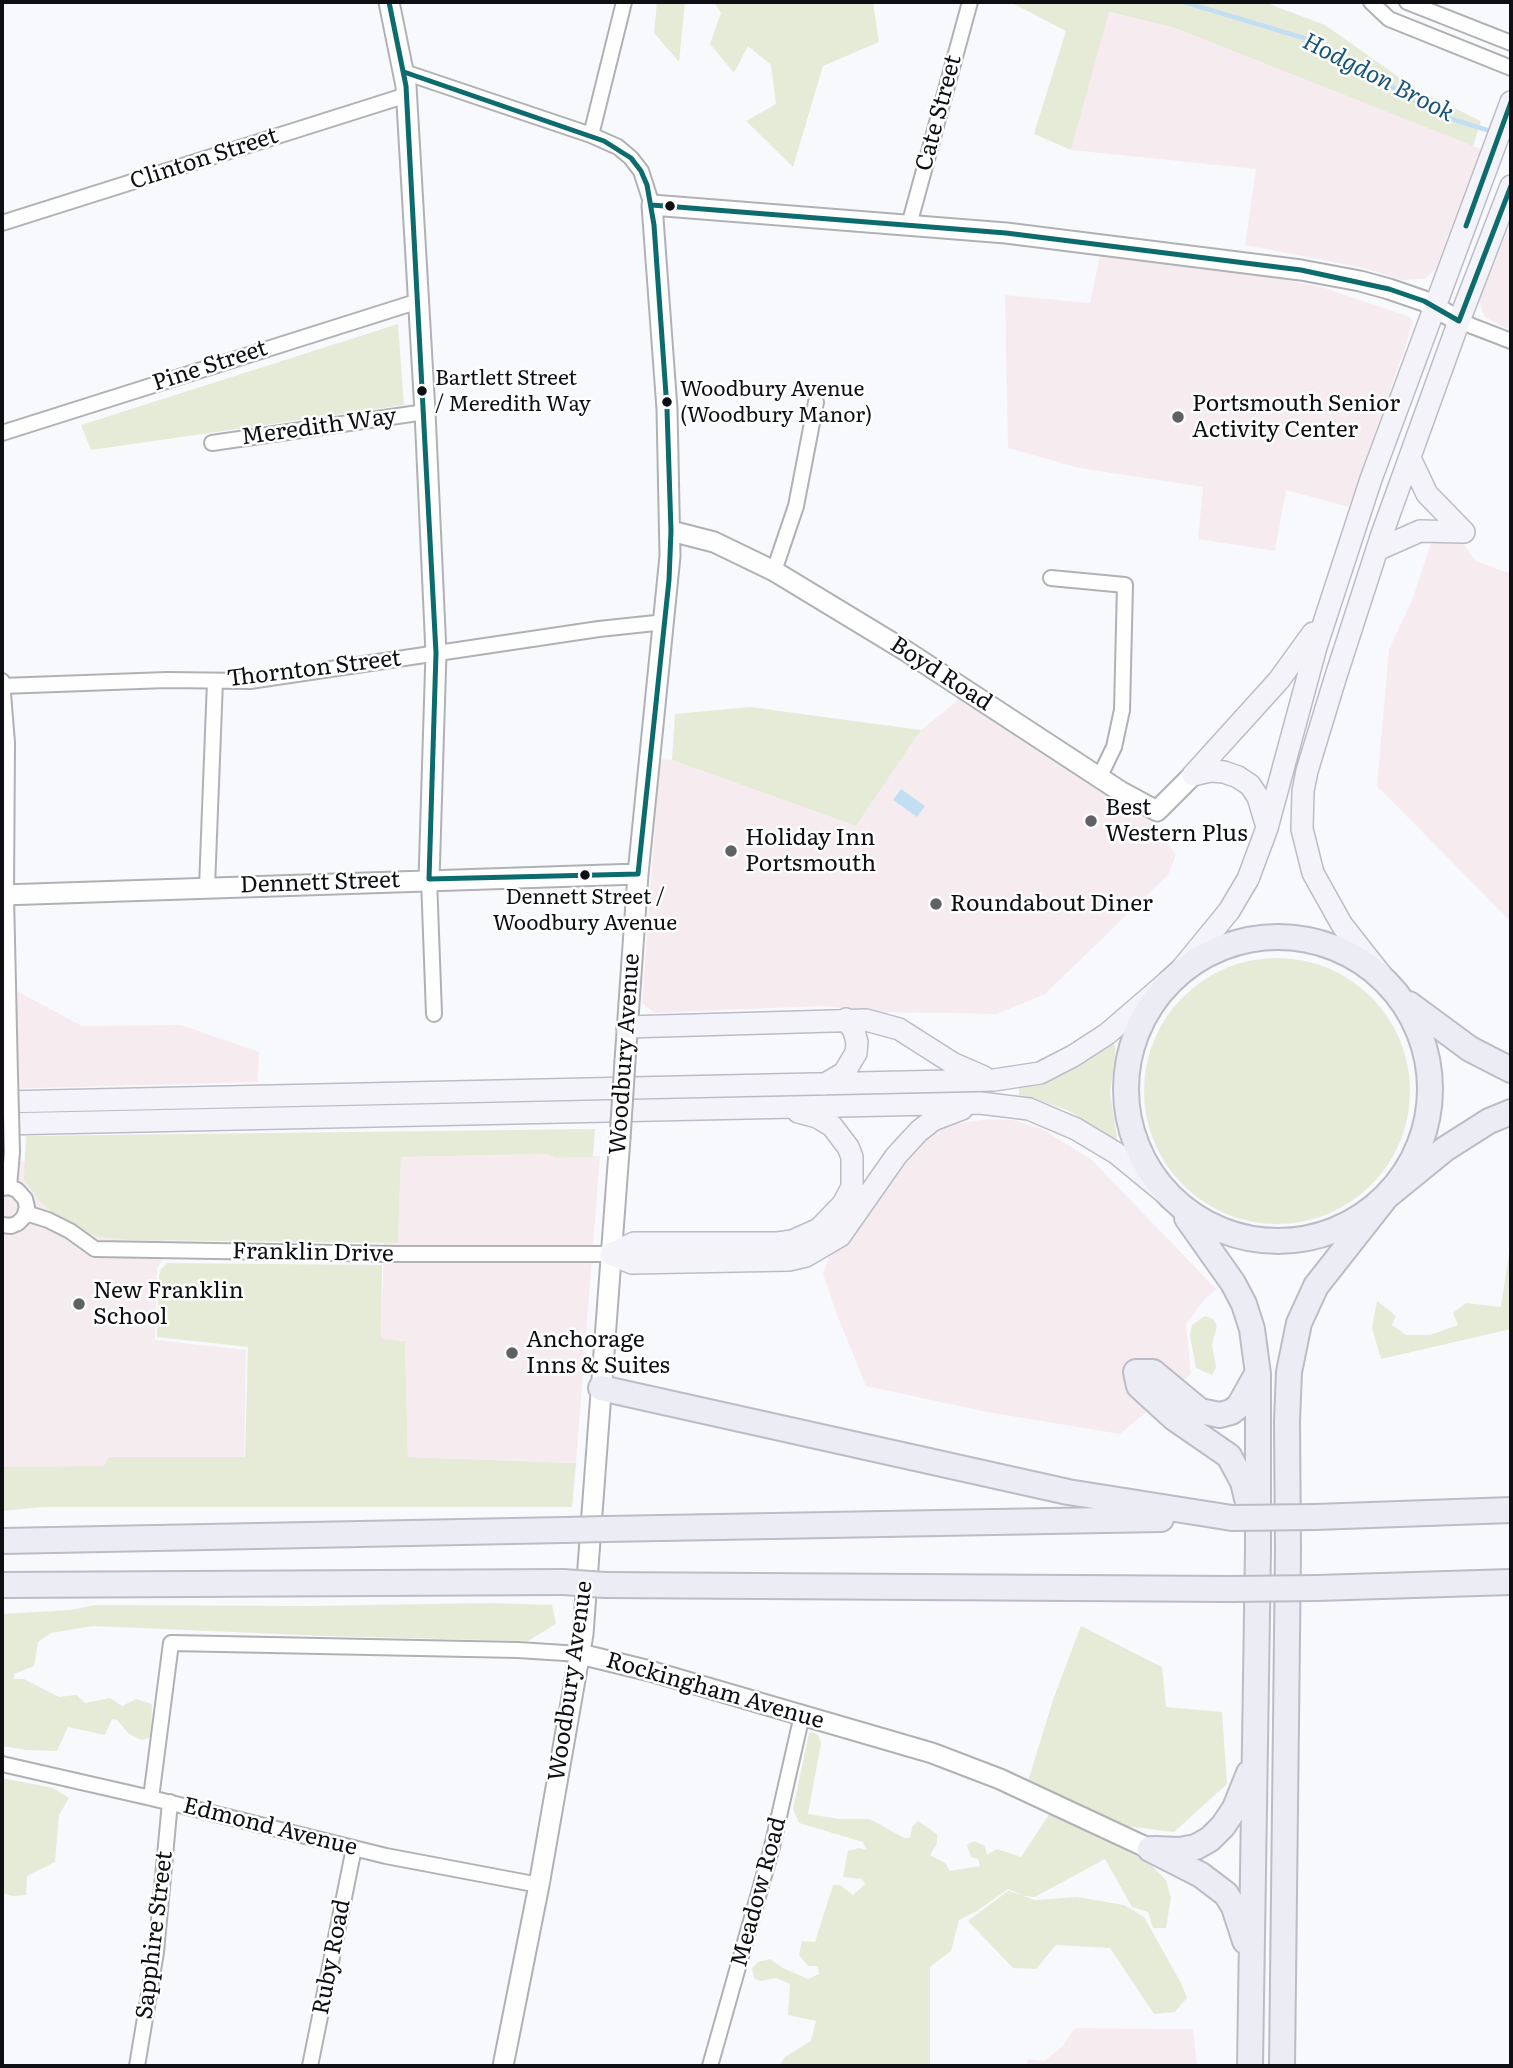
<!DOCTYPE html>
<style>
body{margin:0}
#map{position:relative;width:1513px;height:2068px;overflow:hidden;background:#f8f9fd;font-family:Literata,serif}
canvas{display:block}
.frame{position:absolute;inset:0;border:4px solid #0e0f12;pointer-events:none}
</style>
<div id="map">
<canvas width="1513" height="2068"></canvas>
<div class="frame"></div>
</div>
<script>
const ctx = document.querySelector('canvas').getContext('2d');
ctx.lineJoin = 'round';
function fill(path, color) { ctx.fillStyle = color; ctx.fill(path, 'evenodd'); }
const shape = rows => new Path2D(rows.map(r => 'M' + r).join(''));
function trace(path, color, width, dash) { ctx.strokeStyle = color; ctx.lineWidth = width; ctx.lineCap = dash ? 'butt' : 'round'; ctx.setLineDash(dash || []); ctx.stroke(path); }
function drawText(font, color, halo, rows, align = 'center') {
  ctx.font = font + ' Literata,serif'; ctx.lineWidth = 5; ctx.setLineDash([]); ctx.textBaseline = 'middle'; ctx.strokeStyle = halo; ctx.fillStyle = color; for (const [text, x, y, turn = 0] of rows) {
    ctx.save(); ctx.translate(x, y); ctx.rotate((+turn || 0) * Math.PI / 180); ctx.textAlign = isNaN(turn) ? turn : align; if (halo) ctx.strokeText(text, 0, 0); ctx.fillText(text, 0, 0); ctx.restore();
  }
}
const commercial = shape([
 [1108,12,1175,28,1481,149,1436,268,1425,279,1401,280,1364,268,1245,245,1256,169,1071,150],
 [1511,222,1511,331,1485,317,1479,302],
 [1100,256,1266,276,1322,287,1410,317,1413,321,1408,339,1349,507,1286,490,1275,551,1198,539,1203,487,1079,468,1008,448,1005,295,1090,303],
 [1433,537,1453,538,1463,543,1476,561,1505,572,1511,572,1511,922,1377,786,1389,649,1412,600],
 [962,697,1156,825,1176,855,1168,875,1045,994,997,1014,881,1012,823,1006,654,1013,642,1003,660,759,672,760,856,826,921,730],
 [2,983,82,1026,181,1025,259,1052,258,1082,2,1089],
 [989,1119,1013,1120,1040,1128,1091,1159,1216,1289,1204,1300,1186,1324,1191,1374,1120,1434,987,1412,866,1386,837,1315,823,1274,829,1257,872,1207,906,1158,932,1127],
 [547,1154,555,1158,600,1156,576,1463,408,1457,405,1341,381,1340,384,1243,398,1243,401,1157],
 [1075,2028,1193,2029,1197,2066,1026,2066,1028,2059,1044,2061,1063,2046]
]);
const education = shape([
 [2,1161,166,1162,164,1258,157,1268,155,1340,246,1350,244,1465,2,1469]
]);
const green = shape([
 [657,2,685,2,679,62,654,33],
 [714,2,873,2,879,42,823,66,793,167,746,121,776,104,771,65,748,46,734,73,710,44,721,13],
 [1010,2,1264,2,1325,25,1417,90,1481,121,1473,146,1175,28,1109,12,1071,150,1034,134,1066,31],
 [398,324,404,405,91,450,81,425],
 [750,707,921,730,856,826,672,760,675,714],
 '1144 1091a133 133 0 1 1 266 0a133 133 0 1 1-266 0Z',
 [1113,1043,1116,1048,1110,1093,1117,1137,1114,1141,1069,1111,1036,1099,1019,1095,1019,1087,1104,1044],
 [595,1129,593,1157,555,1158,547,1154,401,1157,398,1243,132,1240,100,1237,78,1230,59,1219,38,1199,24,1179,26,1136],
 [1511,1239,1511,1329,1381,1359,1372,1328,1377,1301,1396,1316,1392,1325,1406,1335,1430,1335,1458,1325,1453,1313,1466,1303,1501,1307],
 [167,1263,382,1265,381,1339,405,1341,408,1457,576,1463,572,1507,43,1507,2,1511,2,1467,104,1466,109,1457,245,1457,248,1347,157,1337,159,1276,161,1269],
 [1205,1316,1213,1319,1217,1326,1212,1345,1216,1367,1212,1375,1196,1368,1190,1336,1192,1325],
 [490,1603,552,1605,556,1624,528,1641,326,1636,93,1626,51,1633,38,1642,34,1666,14,1674,14,1679,24,1679,59,1697,76,1695,85,1703,110,1698,122,1706,136,1699,152,1704,151,1737,142,1740,129,1734,117,1720,112,1719,105,1735,68,1727,57,1751,26,1750,2,1746,2,1614,71,1610,95,1605,311,1606],
 [1081,1626,1162,1667,1166,1707,1222,1712,1227,1784,1174,1832,1117,1825,1028,1781,1054,1697],
 [813,1732,819,1736,821,1744,808,1814,839,1819,870,1819,904,1838,910,1838,912,1827,918,1821,937,1834,937,1844,930,1855,945,1863,950,1871,980,1866,978,1859,971,1857,967,1845,974,1841,985,1846,987,1855,997,1849,1021,1857,1050,1813,1147,1861,1166,1880,1171,1898,1166,1928,1153,1928,1148,1912,1132,1907,1105,1859,1035,1897,1024,1896,1035,1900,1077,1897,1124,1905,1144,1917,1181,1983,1187,1998,1175,2012,1154,2014,1110,1948,1056,1945,1036,1969,1013,1968,968,1921,1008,1891,1022,1895,1008,1889,977,1911,959,1920,951,1951,930,1967,930,2066,779,2066,785,2057,811,2041,816,2021,788,2015,790,1984,776,1978,760,1981,754,1978,752,1968,758,1962,770,1959,783,1968,808,1979,819,1974,818,1966,808,1966,799,1955,802,1941,815,1942,833,1885,840,1885,853,1895,865,1884,862,1879,843,1877,848,1851,859,1848,867,1850,863,1842,799,1823,793,1809,809,1733],
 [2,1778,53,1788,69,1798,59,1815,55,1862,27,1876,26,1895,13,1896,2,1893]
]);
const water = shape([
 [901,789,925,806,917,817,893,800]
]);
const stream = shape([
 [1184,2,1317,42,1439,115,1490,131]
]);
const street = shape([
 [1371,2,1389,19,1511,68],
 [1407,2,1511,43],
 [404,72,591,135,618,147,631,158,641,171,652,205],
 [591,135,624,2],
 [2,223,407,95],
 [909,225,970,2],
 [1459,321,1511,341],
 [2,433,419,301],
 [212,443,425,412],
 [774,571,796,506,816,402],
 [1051,578,1125,585,1122,710,1114,747,1099,778],
 [2,681,7,743,6,895,10,1076],
 [2,686,167,680,250,681,599,629,665,622],
 [429,879,434,1014],
 [207,887,215,681],
 [9,1187,12,1152],
 [2,1188,9,1187,17,1190,25,1199,27,1207,24,1217,18,1223,11,1226,2,1225],
 [26,1213,48,1220,70,1231,95,1249,396,1254,611,1254],
 [2,1764,151,1798,386,1856,539,1885],
 [151,1798,171,1643,518,1650,580,1654],
 [137,2066,156,1952,170,1802],
 [310,2066,354,1848],
 [710,2066,772,1847,802,1715]
]);
const secondary = shape([
 [389,2,406,86,425,412,436,653,429,879],
 [671,531,714,542,774,571,906,651,1120,791,1157,811,1193,775],
 [2,895,638,874],
 [625,1061,638,874,670,556,667,409,652,205,1006,233,1301,270,1360,281,1389,289,1424,301,1459,321],
 [580,1654,650,1671,932,1753,1000,1779,1150,1849],
 [503,2066,539,1885,583,1634,620,1138]
]);
const primary = shape([
 [1410,458,1427,494,1464,532],
 [1377,550,1420,531,1464,532],
 [1193,775,1279,680,1313,633],
 [1193,775,1210,771,1224,772,1238,777,1250,785,1258,797,1267,827],
 [1386,981,1342,925,1313,873,1302,829,1303,791,1307,771,1335,679,1382,534,1459,321,1511,186],
 [627,1027,866,1020,899,1029,954,1064,984,1077],
 [825,1084,844,1073,856,1053,857,1042,854,1031,846,1019],
 [2,1102,994,1080,1040,1073,1073,1056,1107,1034,1179,972,1229,911,1248,879,1267,828,1316,647,1371,479,1511,102],
 [2,1124,980,1103,1029,1109,1076,1129,1116,1153,1166,1194],
 [611,1254,632,1263,789,1260,806,1256,840,1236,896,1156,919,1131,933,1120,962,1109],
 [611,1254,634,1243,778,1243,792,1241,819,1229,843,1204,852,1187,852,1157,848,1147,832,1126,817,1117,798,1112]
]);
const highway = shape([
 '1126 1089a152 152 0 1 1 304 0a152 152 0 1 1-304 0Z',
 [1409,1004,1470,1049,1511,1070],
 [1187,1218,1233,1283,1244,1304,1252,1329,1258,1374,1258,1549,1250,2066],
 [601,1388,1068,1492,1232,1518],
 [1249,1507,1243,1482,1229,1456,1174,1418,1139,1386,1136,1372,1153,1372,1200,1411,1220,1415,1231,1412,1239,1406,1257,1374],
 [1315,1517,1511,1510],
 [606,1529,1161,1519],
 [2,1541,564,1530],
 [2,1585,563,1582],
 [605,1585,1231,1589],
 [1317,1588,1511,1582],
 [1150,1849,1201,1875,1226,1894,1234,1907,1245,1941],
 [1155,1849,1179,1850,1196,1847,1210,1839,1223,1826,1235,1808,1249,1773],
 [1282,2066,1288,1550,1287,1421,1289,1372,1299,1323,1316,1286,1386,1197,1445,1149,1489,1121,1511,1112]
]);
const streetBridge = shape([
 [10,1076,12,1152]
]);
const secondaryBridge = shape([
 [620,1138,625,1061]
]);
const highwayBridge = shape([
 [1232,1518,1315,1517],
 [564,1530,606,1529],
 [563,1582,605,1585],
 [1231,1589,1317,1588]
]);
const bus1 = shape([
 [389,2,406,86,436,653,429,879,638,874,669,580,671,531,667,409,654,225,647,185,641,171,631,158,604,141,404,72],
 [652,205,1006,233,1301,270,1389,289,1424,301,1459,321,1511,186],
 [1466,226,1511,102]
]);
const markers = [
 [670,206,6,"#0e0f12"],
 [422,391,6,"#0e0f12"],
 [667,402,6,"#0e0f12"],
 [1178,417,7,"#606164"],
 [1091,821,7,"#606164"],
 [731,851,7,"#606164"],
 [585,875,6,"#0e0f12"],
 [936,904,7,"#606164"],
 [79,1304,7,"#606164"],
 [512,1353,7,"#606164"]
];
const busNames = [
 ["Bartlett Street",435,379],
 ["/ Meredith Way",435,405],
 ["Woodbury Avenue",680,390],
 ["(Woodbury Manor)",680,416],
 ["Dennett Street /",585,898,"center"],
 ["Woodbury Avenue",585,924,"center"]
];
const streetNames = [
 ["Cate Street",939,113,-75],
 ["Clinton Street",204,159,-18],
 ["Pine Street",210,366,-18],
 ["Meredith Way",319,427,-8],
 ["Thornton Street",314,669,-7],
 ["Boyd Road",941,674,33],
 ["Dennett Street",320,883,-2],
 ["Woodbury Avenue",625,1054,-86],
 ["Franklin Drive",313,1253,1],
 ["Woodbury Avenue",571,1681,-82],
 ["Rockingham Avenue",715,1691,16],
 ["Edmond Avenue",270,1827,14],
 ["Meadow Road",759,1892,-75],
 ["Sapphire Street",155,1935,-83],
 ["Ruby Road",332,1957,-79]
];
const poiNames = [
 ["Portsmouth Senior",1192,404],
 ["Activity Center",1192,430],
 ["Best",1105,808],
 ["Western Plus",1105,834],
 ["Holiday Inn",745,838],
 ["Portsmouth",745,864],
 ["Roundabout Diner",950,904],
 ["New Franklin",93,1291],
 ["School",93,1317],
 ["Anchorage",526,1340],
 ["Inns & Suites",526,1366]
];
const waterNames = [
 ["Hodgdon Brook",1378,78,27]
];
fill(commercial, '#f6ecef');
fill(education, '#f5ecf0');
fill(green, '#e6ebd8');
fill(water, '#c2def3');
trace(stream, '#c2def3', 4.5);
trace(street, '#b0b1b4', 18);
trace(secondary, '#b0b1b4', 23);
trace(primary, '#bcbcc6', 24);
trace(highway, '#bcbcc6', 28);
trace(street, '#fefeff', 14);
trace(secondary, '#fefeff', 19);
trace(primary, '#f3f3f9', 21);
trace(highway, '#ececf4', 24);
trace(streetBridge, '#b0b1b4', 18, []);
trace(secondaryBridge, '#b0b1b4', 23, []);
trace(highwayBridge, '#bcbcc6', 28, []);
trace(streetBridge, '#fefeff', 14);
trace(secondaryBridge, '#fefeff', 19);
trace(highwayBridge, '#ececf4', 24);
trace(bus1, '#0c6b6d', 5);
for (const [x, y, r, color] of markers) { const dot = new Path2D(); dot.arc(x, y, r, 0, 2 * Math.PI); ctx.fillStyle = color; ctx.fill(dot); trace(dot, '#fff', 2.5); }
drawText('21px', '#0e0f12', '#fff', busNames, 'left');
drawText('23px', '#0e0f12', '#fff', streetNames);
drawText('23px', '#0e0f12', '#fff', poiNames, 'left');
drawText('italic 24px', '#17557b', '#fff', waterNames);
</script>
